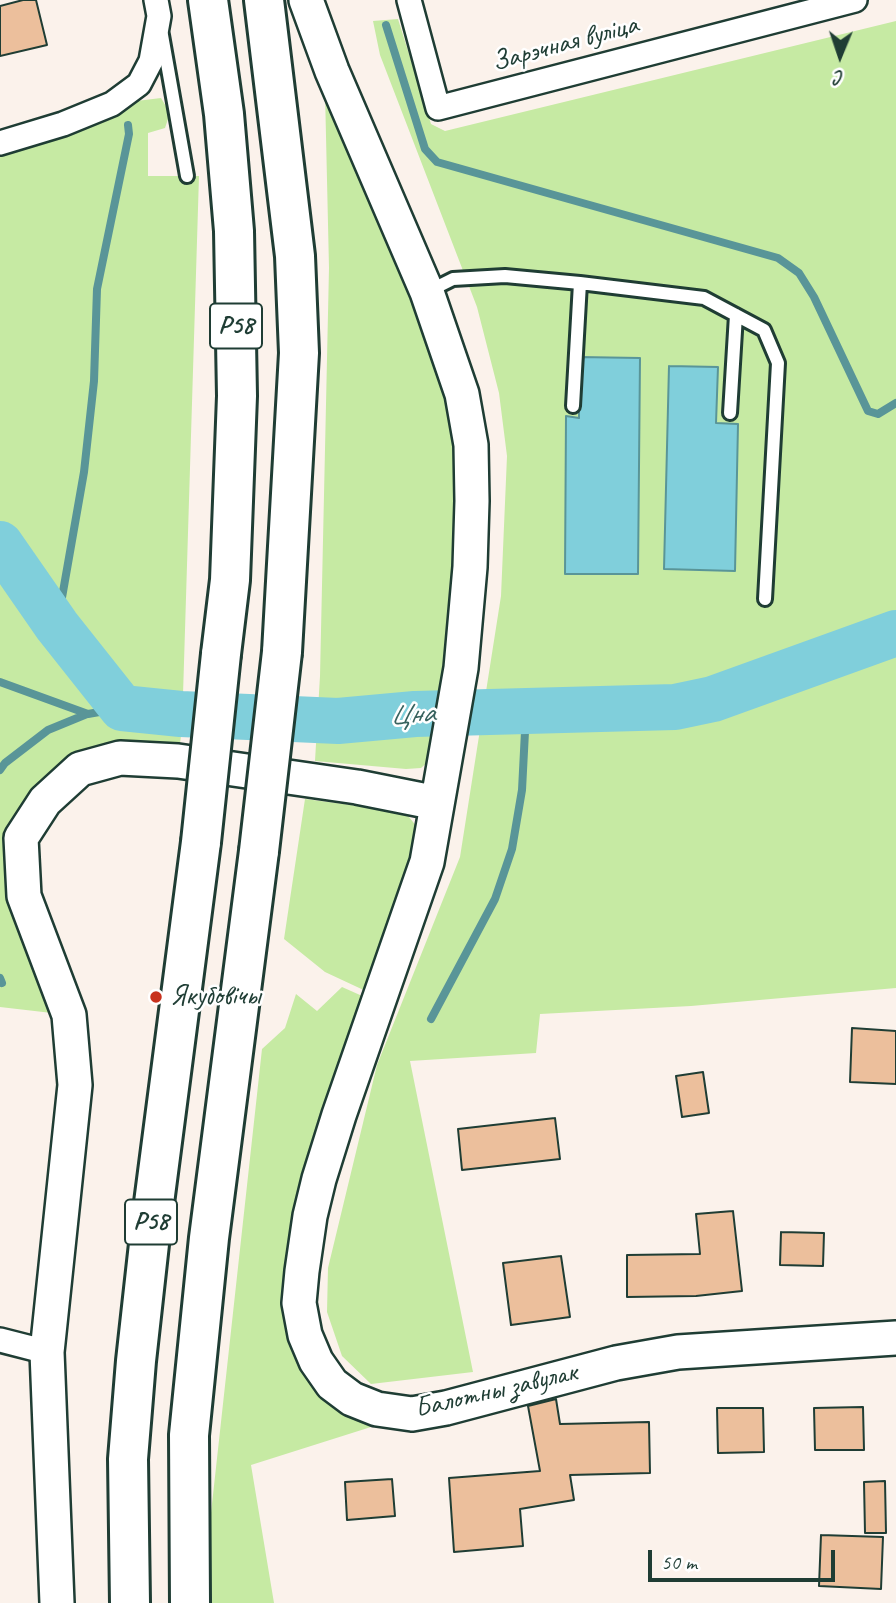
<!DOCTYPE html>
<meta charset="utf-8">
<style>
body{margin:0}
#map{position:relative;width:896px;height:1603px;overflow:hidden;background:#fbf2eb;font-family:Caveat,sans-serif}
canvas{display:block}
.north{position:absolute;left:805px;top:21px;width:70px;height:70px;-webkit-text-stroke:5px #fff;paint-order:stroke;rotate:182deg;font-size:19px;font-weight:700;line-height:28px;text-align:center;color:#1f3d34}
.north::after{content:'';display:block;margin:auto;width:24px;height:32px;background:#1f3d34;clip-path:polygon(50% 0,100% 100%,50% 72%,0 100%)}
.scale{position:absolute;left:648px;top:1550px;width:187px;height:32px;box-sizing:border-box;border:4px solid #1f3d34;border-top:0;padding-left:9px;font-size:21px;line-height:24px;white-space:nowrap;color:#1f3d34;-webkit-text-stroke:5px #fff;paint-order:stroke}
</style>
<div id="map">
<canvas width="896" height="1603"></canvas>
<div class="north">С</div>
<div class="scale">50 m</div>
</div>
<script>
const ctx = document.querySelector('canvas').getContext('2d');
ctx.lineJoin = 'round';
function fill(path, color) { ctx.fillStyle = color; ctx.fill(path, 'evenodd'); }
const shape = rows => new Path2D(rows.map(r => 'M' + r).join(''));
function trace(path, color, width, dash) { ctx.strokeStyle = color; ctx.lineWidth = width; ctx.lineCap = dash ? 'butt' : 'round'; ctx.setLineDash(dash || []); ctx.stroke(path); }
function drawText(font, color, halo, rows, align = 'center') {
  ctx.font = font + ' Caveat,sans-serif'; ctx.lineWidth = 5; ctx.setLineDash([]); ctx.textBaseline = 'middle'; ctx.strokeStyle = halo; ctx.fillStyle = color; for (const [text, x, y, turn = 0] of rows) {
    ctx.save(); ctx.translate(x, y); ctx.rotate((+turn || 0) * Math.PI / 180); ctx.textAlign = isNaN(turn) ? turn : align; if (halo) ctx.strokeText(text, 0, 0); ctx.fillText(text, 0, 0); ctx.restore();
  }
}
const green = shape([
 [398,19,431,124,445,131,896,21,896,988,691,1006,540,1014,536,1053,410,1061,473,1372,371,1384,342,1356,327,1312,328,1268,377,1065,460,857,501,596,507,456,499,393,477,307,380,55,373,21],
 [325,92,334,95,439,367,454,449,457,516,452,594,433,749,430,760,421,768,406,769,315,761,320,676,329,268],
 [161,98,170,113,165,128,148,133,148,176,199,176,182,727,178,761,120,758,21,838,69,1015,0,1007,0,143,112,104],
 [305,799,405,812,417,827,419,853,370,993,325,972,284,939],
 [342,987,378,1003,310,1216,316,1361,412,1414,251,1465,274,1603,210,1603,210,1522,262,1049,285,1028,296,994,317,1011]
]);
const water = shape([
 [579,357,640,358,638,574,565,574,566,416,579,418,579,357],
 [669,366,718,367,716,423,738,424,735,571,664,569,669,366]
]);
const stream = shape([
 [386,25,425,149,437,162,778,258,799,273,814,297,868,411,878,414,896,403],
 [57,626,84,472,94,381,97,289,129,134,128,125],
 [0,682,88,714,122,708],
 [0,770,5,763,48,730,87,714],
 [0,978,2,983],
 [431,1019,495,899,512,849,522,790,526,712]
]);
const river = shape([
 [0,544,57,626,122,708,181,714,338,721,415,714,675,707,713,699,896,633]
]);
const building = shape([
 [23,0,36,0,47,45,0,56,0,6,23,0],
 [852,1028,896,1031,896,1084,850,1082,852,1028],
 [703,1072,709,1113,682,1117,676,1076,703,1072],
 [555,1118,560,1159,462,1170,458,1129,555,1118],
 [733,1211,742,1291,696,1296,627,1297,627,1255,700,1254,696,1214,733,1211],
 [781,1232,824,1233,823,1266,780,1265,781,1232],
 [561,1256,570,1317,511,1325,503,1263,561,1256],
 [556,1399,560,1424,649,1422,650,1473,570,1475,574,1500,520,1509,523,1546,454,1552,449,1478,540,1471,528,1406,556,1399],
 [863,1407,864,1450,815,1450,814,1408,863,1407],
 [717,1408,763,1408,764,1452,718,1453,717,1408],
 [392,1479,395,1516,347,1520,345,1482,392,1479],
 [885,1481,886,1533,865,1533,864,1482,885,1481],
 [821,1535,883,1537,881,1589,819,1586,821,1535]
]);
const service = shape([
 [162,35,187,176],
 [427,292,453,279,505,276,580,283,704,298,764,330,778,363,765,599],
 [573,406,580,283],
 [730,413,736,315]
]);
const minor = shape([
 [409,0,438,108,855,0],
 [0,143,63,124,112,104,139,84,151,61,159,16,156,0],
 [0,1340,47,1352]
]);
const secondary = shape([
 [306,0,332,71,427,292,462,394,471,445,472,501,470,567,461,668,427,862,339,1115,319,1179,310,1216,302,1271,299,1303,305,1335,316,1361,332,1384,352,1399,377,1409,412,1414,446,1408,616,1363,678,1352,896,1338],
 [57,1603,47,1352,75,1085,69,1015,24,896,21,838,45,801,80,769,120,758,178,761,357,787,437,803]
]);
const trunk = shape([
 [208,0,224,114,234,231,237,396,230,580,221,654],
 [264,0,295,256,299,353,282,652],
 [130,1603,128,1459,136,1361,151,1226,201,842],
 [190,1603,189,1435,209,1238,259,851]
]);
const trunkBridge = shape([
 [201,842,221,654],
 [259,851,282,652]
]);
const markers = [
 [156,997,7,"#c8321e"]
];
const shields = [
 [236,326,52],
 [151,1222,52]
];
const shieldNames = [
 ["Р58",236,326],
 ["Р58",151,1222]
];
const streetNames = [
 ["Зарэчная вуліца",565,44,-15],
 ["Балотны завулак",496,1391,-13]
];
const poiNames = [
 ["Якубовічы",170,997]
];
const waterNames = [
 ["Цна",412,715,-4]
];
fill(green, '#c6eaa3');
fill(water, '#80cfdb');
trace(water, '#599598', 2);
trace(stream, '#599598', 8);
trace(river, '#80cfdb', 46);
fill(building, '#ecbf9c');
trace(building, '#1f3d34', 2);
trace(service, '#1f3d34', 18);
trace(minor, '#1f3d34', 28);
trace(secondary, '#1f3d34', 38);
trace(trunk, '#1f3d34', 44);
trace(service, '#fff', 12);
trace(minor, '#fff', 23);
trace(secondary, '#fff', 33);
trace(trunk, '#fff', 38);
trace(trunkBridge, '#1f3d34', 44, []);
trace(trunkBridge, '#fff', 38);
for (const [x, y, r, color] of markers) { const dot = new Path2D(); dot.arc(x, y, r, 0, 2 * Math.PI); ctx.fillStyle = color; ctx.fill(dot); trace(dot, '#fff', 2.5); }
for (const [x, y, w] of shields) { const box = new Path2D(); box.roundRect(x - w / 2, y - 22.5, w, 45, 5); ctx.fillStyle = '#fff'; ctx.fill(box); trace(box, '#1f3d34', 2); }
drawText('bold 26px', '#1f3d34', null, shieldNames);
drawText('28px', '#1f3d34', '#fff', streetNames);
drawText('28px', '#1f3d34', '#fff', poiNames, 'left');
drawText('italic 30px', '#37625e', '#fff', waterNames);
</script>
